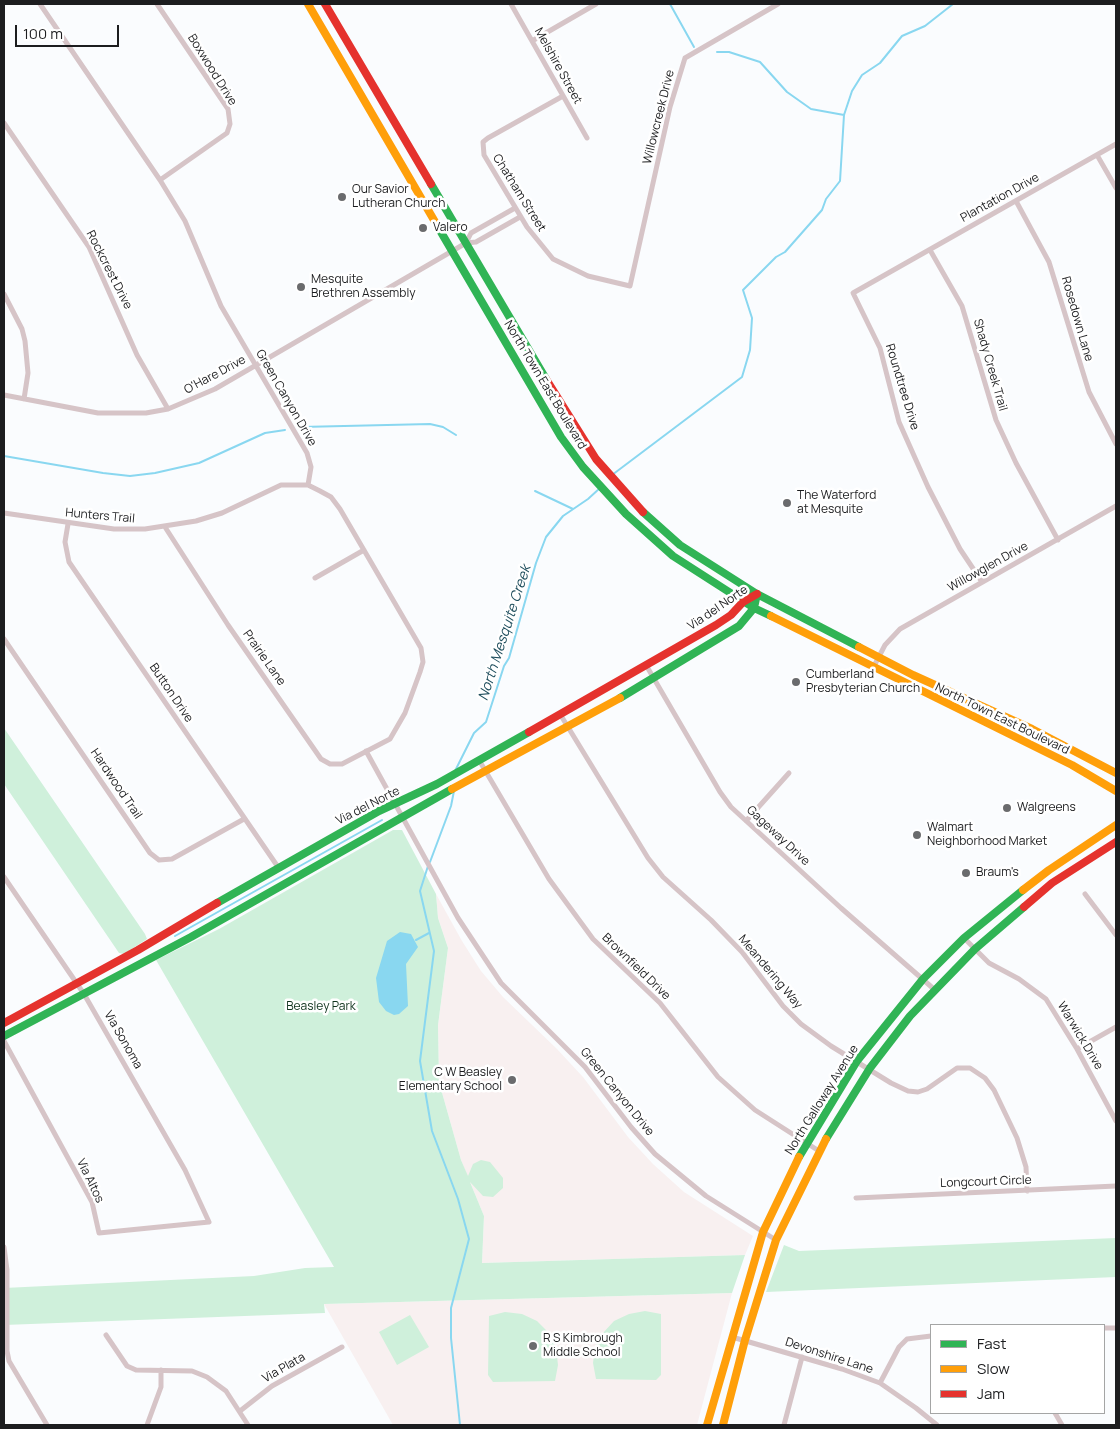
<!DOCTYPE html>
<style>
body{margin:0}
#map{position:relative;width:1120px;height:1429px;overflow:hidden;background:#fafcfe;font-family:Manrope,sans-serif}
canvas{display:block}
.frame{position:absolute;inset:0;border:5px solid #1c1d1f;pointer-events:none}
.legend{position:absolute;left:930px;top:1324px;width:175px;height:90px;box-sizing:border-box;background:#fff;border:1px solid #a4a5a5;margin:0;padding:6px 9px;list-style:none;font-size:15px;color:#1c1d1f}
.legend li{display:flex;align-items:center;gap:10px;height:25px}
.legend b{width:25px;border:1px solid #a4a5a5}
.scale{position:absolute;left:15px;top:25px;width:104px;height:22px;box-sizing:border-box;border:2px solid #1c1d1f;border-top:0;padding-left:6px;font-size:15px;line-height:18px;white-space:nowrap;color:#1c1d1f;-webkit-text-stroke:4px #fff;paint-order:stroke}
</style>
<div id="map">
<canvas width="1120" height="1429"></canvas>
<div class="frame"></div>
<ul class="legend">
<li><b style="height:6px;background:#30b455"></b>Fast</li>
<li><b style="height:6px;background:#ff9f0a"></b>Slow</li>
<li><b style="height:6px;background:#e5322d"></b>Jam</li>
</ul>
<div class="scale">100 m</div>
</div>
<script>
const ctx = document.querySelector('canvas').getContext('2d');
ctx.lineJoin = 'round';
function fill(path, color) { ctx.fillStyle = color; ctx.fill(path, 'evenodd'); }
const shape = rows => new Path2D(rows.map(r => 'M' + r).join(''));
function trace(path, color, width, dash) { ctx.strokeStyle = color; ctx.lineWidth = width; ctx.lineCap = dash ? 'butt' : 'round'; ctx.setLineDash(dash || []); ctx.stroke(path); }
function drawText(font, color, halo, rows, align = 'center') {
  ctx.font = font + ' Manrope,sans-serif'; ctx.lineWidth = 5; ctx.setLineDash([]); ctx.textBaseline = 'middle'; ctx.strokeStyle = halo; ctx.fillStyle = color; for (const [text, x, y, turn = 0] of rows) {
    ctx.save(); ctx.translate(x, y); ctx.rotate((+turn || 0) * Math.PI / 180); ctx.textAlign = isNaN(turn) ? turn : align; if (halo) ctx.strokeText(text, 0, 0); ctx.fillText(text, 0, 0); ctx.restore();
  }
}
const education = shape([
 [436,894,462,941,481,971,503,997,557,1049,583,1077,628,1137,653,1164,684,1192,753,1236,745,1255,482,1263,484,1216,461,1160,439,1082,438,1025,448,948,438,918],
 [732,1293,697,1425,393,1425,324,1304]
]);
const green = shape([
 [4,728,145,934,147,939,124,954,119,953,4,784],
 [393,830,402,830,436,894,438,918,448,948,438,1025,439,1082,461,1160,468,1176,473,1164,481,1160,490,1162,503,1178,503,1188,493,1197,483,1196,470,1182,484,1216,482,1263,745,1255,732,1293,324,1304,325,1313,4,1325,4,1288,254,1276,305,1268,334,1267,156,960,219,929],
 [1116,1238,1116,1277,766,1292,784,1245,799,1251],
 [645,1311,661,1314,661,1375,656,1380,596,1379,593,1363,595,1347,603,1333,614,1321,629,1314],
 [505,1312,522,1314,537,1321,549,1333,556,1348,558,1365,555,1381,493,1382,488,1375,489,1316],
 [410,1315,429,1347,397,1365,379,1332]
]);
const water = shape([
 [400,932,411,934,418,947,406,964,408,1006,399,1014,394,1015,386,1011,379,1002,376,978,387,941]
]);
const stream = shape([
 [670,4,694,47],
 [717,52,729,52,760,62,787,92,811,109,844,115],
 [301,427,430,424,443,427,456,435],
 [4,456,103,473,130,476,155,473,199,463,265,433,285,430],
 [612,475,742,377,750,350,752,318,743,290,776,257,785,252,822,210,826,199,840,181,844,115,852,91,862,75,880,63,902,36,925,26,953,4],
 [535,491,573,509],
 [455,771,474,733,486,722,504,666,509,658,536,563,546,537,563,516,588,499,600,488],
 [430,862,451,806,454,791],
 [428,866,420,891,434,951,420,1061,432,1131,458,1199,469,1239,451,1308,451,1338,460,1425],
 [175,936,382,820],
 [416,940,429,933]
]);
const street = shape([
 [40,4,160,180,185,221,221,306,307,453,311,467,308,485],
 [157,4,228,109,230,124,227,133,160,180],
 [511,4,587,138],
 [532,41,596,4],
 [563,96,488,138,483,142,484,155,527,227,553,259,588,276,630,286,670,107,685,58,778,4],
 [4,123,89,247,137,355,168,409],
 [1097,155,1116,188],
 [1016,201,1049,262,1089,392,1116,444],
 [466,243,471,233,515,208],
 [930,250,962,306,996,420,1016,463,1058,540],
 [4,294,22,329,25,341,28,373,24,399],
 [4,395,98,413,146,413,168,409,215,389,466,243,476,242,520,217],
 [4,513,114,529,145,529,196,521,222,513,281,485,308,485,320,491,331,497,340,509,421,648,423,662,420,672,405,713,390,739,342,764,330,764,321,759,228,625,165,527],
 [68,524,65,542,69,562,278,867],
 [315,578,364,550],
 [982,582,960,549,928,487,899,422,880,348,853,293,1116,144],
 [4,639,150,853,159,860,172,859,244,819],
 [646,665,720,792,731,807,841,908,935,990],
 [873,668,885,645,900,629,1116,506],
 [560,714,648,858,663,877,711,920,742,952,783,1006,801,1024,831,1046,891,1083,908,1091,918,1092,927,1089,957,1068,970,1068,985,1078,994,1090,1017,1138,1026,1167,1027,1191],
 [366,751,458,918,501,983,585,1067,631,1127,655,1154,706,1196,776,1240],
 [479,760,549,879,593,939,660,1003,718,1077,755,1110,819,1151],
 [746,821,789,773],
 [4,877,84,994,185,1170,209,1222,99,1233,92,1202,4,1041],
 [1085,894,1116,935],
 [964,938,989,963,1019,979,1046,999,1077,1049,1116,1121],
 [1077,1049,1116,1027],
 [856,1198,1116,1186],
 [4,1247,7,1270,7,1351,9,1361,47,1425],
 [1104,1328,1116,1328],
 [106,1335,127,1366,136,1370,192,1371,207,1377,226,1391,248,1425],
 [732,1337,842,1369,880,1383,916,1408,937,1425],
 [880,1383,899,1347,907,1339,931,1336],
 [240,1411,272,1386,342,1347],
 [1055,1413,1062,1425],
 [147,1425,161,1387,161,1370],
 [784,1425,802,1357]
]);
const fast = shape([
 [431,184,546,379],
 [438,227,561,437,583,467,626,514,673,556,754,608,771,616],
 [643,512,680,545,757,594,859,647],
 [620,698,739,626,754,608,757,594],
 [217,903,379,811,437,784,529,732],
 [4,1036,191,937,452,789],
 [826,1139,870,1068,910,1016,975,949,1024,907],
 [799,1157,857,1061,923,979,964,938,1023,890]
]);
const slow = shape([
 [308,4,438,227],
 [771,616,1072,765,1116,791],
 [859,647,913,675,1032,729,1116,773],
 [452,789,620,698],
 [1023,890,1049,870,1116,825],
 [707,1425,763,1232,799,1157],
 [723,1425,745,1340,776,1240,826,1139]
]);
const jam = shape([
 [325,4,431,184],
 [546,379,596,459,643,512],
 [529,732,716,625,731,615,743,602,757,594],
 [1024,907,1052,883,1116,842],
 [4,1023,138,950,217,903]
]);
const markers = [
 [342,197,5,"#6a6b6d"],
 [423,228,5,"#6a6b6d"],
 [301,287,5,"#6a6b6d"],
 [787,503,5,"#6a6b6d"],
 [796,682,5,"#6a6b6d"],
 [1007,808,5,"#6a6b6d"],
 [917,835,5,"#6a6b6d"],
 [966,873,5,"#6a6b6d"],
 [512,1080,5,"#6a6b6d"],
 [533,1346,5,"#6a6b6d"]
];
const streetNames = [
 ["Melshire Street",558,66,61],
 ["Boxwood Drive",212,70,58],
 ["Willowcreek Drive",659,117,-76],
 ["Chatham Street",519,193,58],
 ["Plantation Drive",1000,198,-29],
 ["Rockcrest Drive",109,270,63],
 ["Rosedown Lane",1077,319,74],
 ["Shady Creek Trail",990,365,74],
 ["O'Hare Drive",215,375,-28],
 ["North Town East Boulevard",545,385,59],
 ["Roundtree Drive",902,387,73],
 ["Green Canyon Drive",286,398,60],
 ["Hunters Trail",100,516,5],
 ["Willowglen Drive",988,567,-29],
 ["Via del Norte",718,608,-34],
 ["Prairie Lane",264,658,55],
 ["Button Drive",171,693,56],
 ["North Town East Boulevard",1002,719,26],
 ["Hardwood Trail",116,784,56],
 ["Via del Norte",368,806,-27],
 ["Gageway Drive",778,836,43],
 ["Brownfield Drive",636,967,44],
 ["Meandering Way",770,972,50],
 ["Warwick Drive",1080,1036,59],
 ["Via Sonoma",123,1040,60],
 ["Green Canyon Drive",617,1092,51],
 ["North Galloway Avenue",822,1100,-58],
 ["Via Altos",90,1181,64],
 ["Longcourt Circle",986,1182,-2],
 ["Devonshire Lane",829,1356,18],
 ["Via Plata",284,1368,-30]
];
const poiNames = [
 ["Our Savior",352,190],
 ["Lutheran Church",352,204],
 ["Valero",433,228],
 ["Mesquite",311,280],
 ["Brethren Assembly",311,294],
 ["The Waterford",797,496],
 ["at Mesquite",797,510],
 ["Cumberland",806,675],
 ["Presbyterian Church",806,689],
 ["Walgreens",1017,808],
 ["Walmart",927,828],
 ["Neighborhood Market",927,842],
 ["Braum's",976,873],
 ["C W Beasley",502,1073,"right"],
 ["Elementary School",502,1087,"right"],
 ["R S Kimbrough",543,1339],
 ["Middle School",543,1353]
];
const parkNames = [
 ["Beasley Park",321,1007]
];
const waterNames = [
 ["North Mesquite Creek",505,633,-72]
];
fill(education, '#f8f0f0');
fill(green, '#cff0db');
fill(water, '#89d7f0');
trace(stream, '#89d7f0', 2);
trace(street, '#d6c4c7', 5);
trace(fast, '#30b455', 8);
trace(slow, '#ff9f0a', 8);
trace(jam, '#e5322d', 8);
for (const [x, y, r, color] of markers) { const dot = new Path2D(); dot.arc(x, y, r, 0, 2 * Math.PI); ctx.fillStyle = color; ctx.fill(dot); trace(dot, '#fff', 2); }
drawText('12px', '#1c1d1f', '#fff', streetNames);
drawText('12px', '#1c1d1f', '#fff', poiNames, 'left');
drawText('12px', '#0f331d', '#fff', parkNames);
drawText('italic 14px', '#1f4e5d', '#fff', waterNames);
</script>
